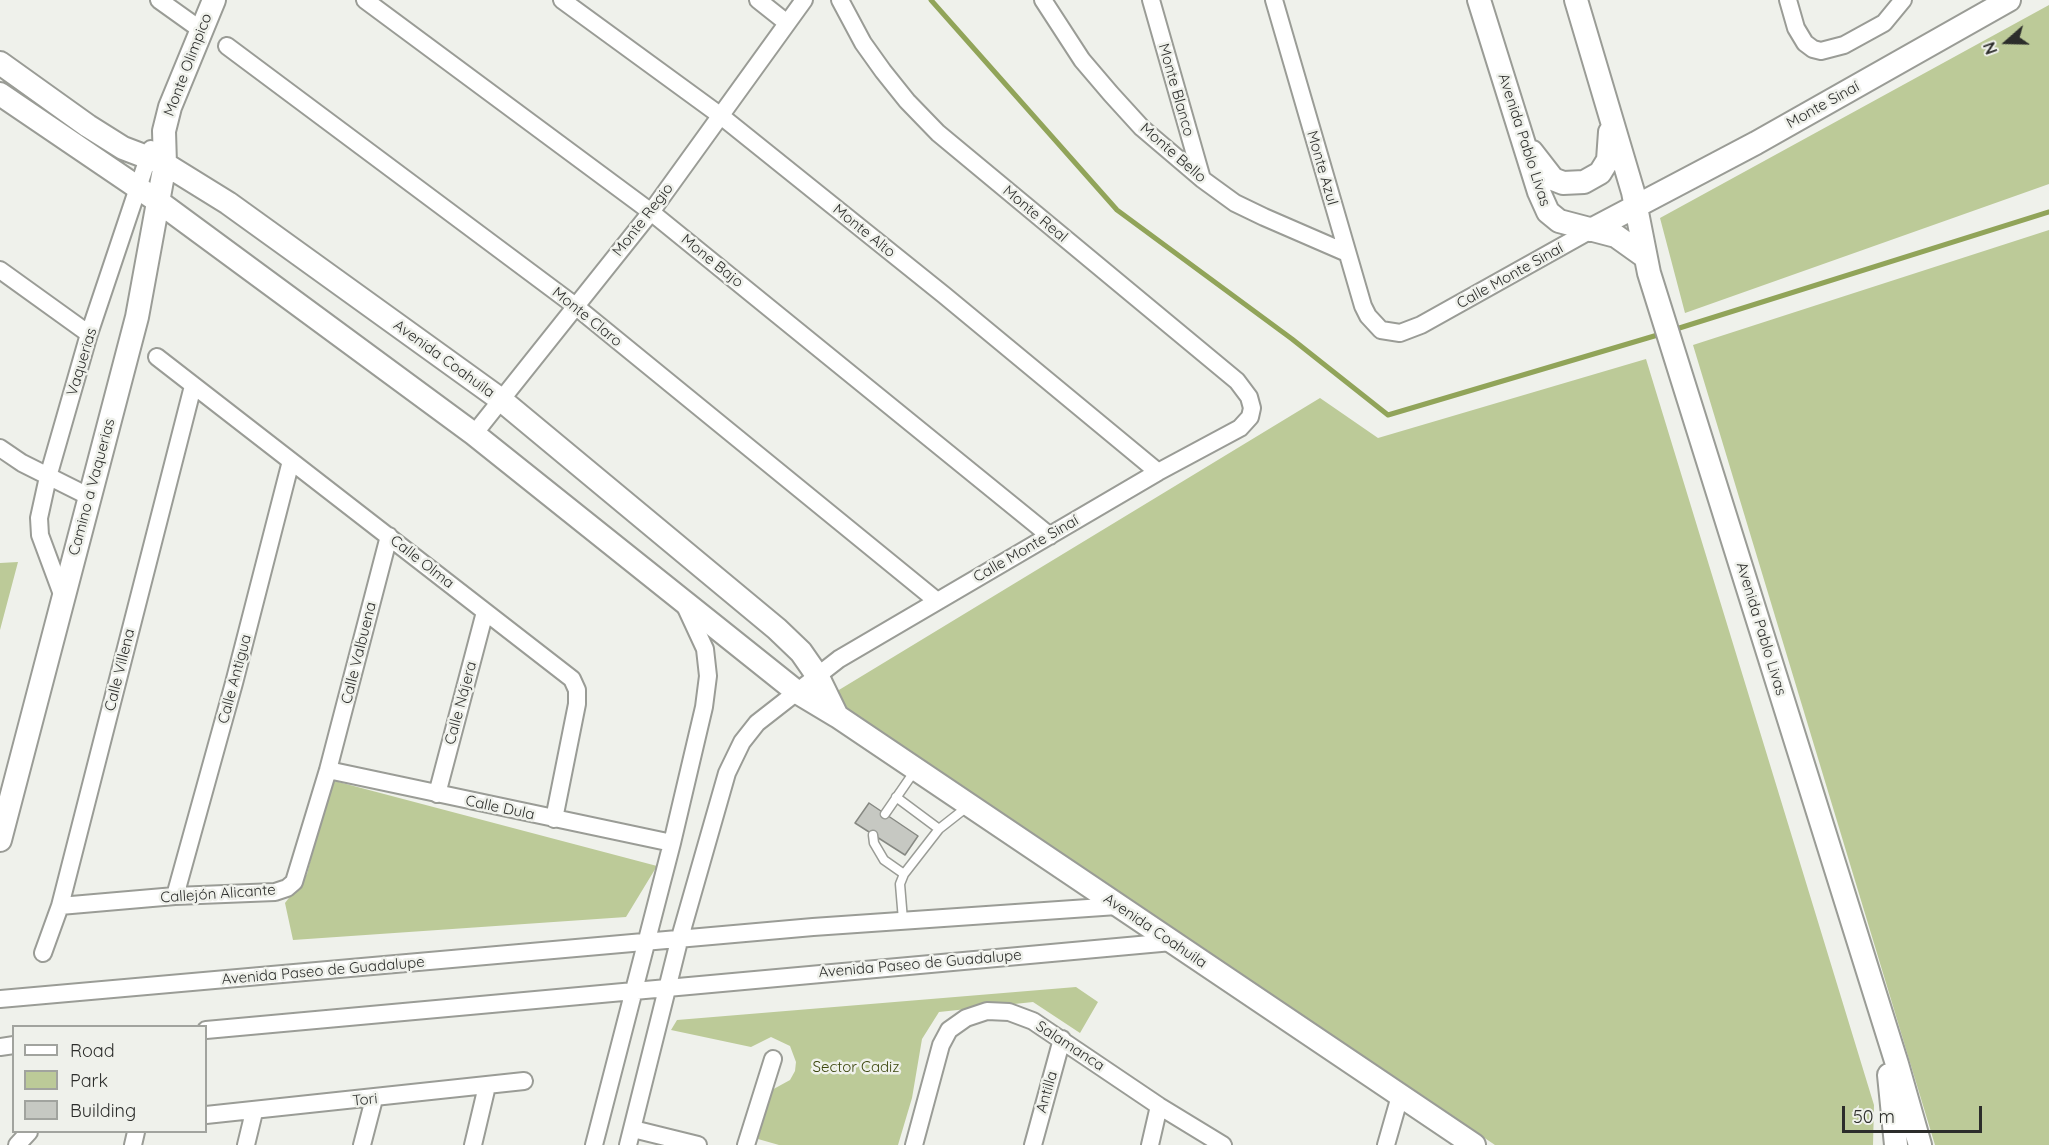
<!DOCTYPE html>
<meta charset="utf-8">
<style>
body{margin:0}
#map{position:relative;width:2049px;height:1145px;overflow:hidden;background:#eff1eb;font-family:Quicksand,sans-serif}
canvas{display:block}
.legend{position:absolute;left:12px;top:1025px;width:195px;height:108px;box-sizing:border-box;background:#eff1eb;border:2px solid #a1a39e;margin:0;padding:8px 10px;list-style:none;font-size:18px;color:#2c2d2b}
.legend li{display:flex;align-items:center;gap:12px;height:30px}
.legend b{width:30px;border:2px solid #a1a39e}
.north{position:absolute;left:1977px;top:12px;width:60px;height:60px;-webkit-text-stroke:4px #eff1eb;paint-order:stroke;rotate:250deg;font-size:16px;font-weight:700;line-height:24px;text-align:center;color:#2c2d2b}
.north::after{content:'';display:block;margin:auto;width:21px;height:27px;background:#2c2d2b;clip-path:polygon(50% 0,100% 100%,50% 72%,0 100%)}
.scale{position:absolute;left:1842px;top:1106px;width:140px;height:27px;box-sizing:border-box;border:3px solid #2c2d2b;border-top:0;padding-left:8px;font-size:18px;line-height:21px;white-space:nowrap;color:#2c2d2b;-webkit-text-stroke:4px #eff1eb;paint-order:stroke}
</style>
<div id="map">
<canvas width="2049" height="1145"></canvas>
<ul class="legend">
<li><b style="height:8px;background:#fff"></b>Road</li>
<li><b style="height:16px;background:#bcca98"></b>Park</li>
<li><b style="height:16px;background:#c6c8c2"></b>Building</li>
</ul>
<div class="north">N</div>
<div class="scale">50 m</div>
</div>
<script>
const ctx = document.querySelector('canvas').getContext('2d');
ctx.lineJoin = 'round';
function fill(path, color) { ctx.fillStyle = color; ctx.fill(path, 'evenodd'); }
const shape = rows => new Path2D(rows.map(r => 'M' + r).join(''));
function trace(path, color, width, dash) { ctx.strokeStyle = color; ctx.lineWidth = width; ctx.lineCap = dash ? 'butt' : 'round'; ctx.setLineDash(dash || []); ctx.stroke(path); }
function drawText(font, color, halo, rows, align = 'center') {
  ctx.font = font + ' Quicksand,sans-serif'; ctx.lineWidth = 5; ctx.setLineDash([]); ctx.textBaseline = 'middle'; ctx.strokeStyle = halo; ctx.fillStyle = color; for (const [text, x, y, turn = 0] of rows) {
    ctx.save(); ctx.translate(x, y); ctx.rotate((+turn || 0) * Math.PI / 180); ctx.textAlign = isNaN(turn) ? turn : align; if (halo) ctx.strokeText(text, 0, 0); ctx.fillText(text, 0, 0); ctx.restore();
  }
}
const green = shape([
 [2049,5,2049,184,1685,313,1660,218],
 [2049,230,2049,1145,1935,1145,1693,345],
 [1646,359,1874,1105,1873,1145,1495,1145,829,696,1320,398,1378,438],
 [18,562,0,630,0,563],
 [331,780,657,866,626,917,293,940,285,903,307,874],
 [1076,987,1098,1002,1080,1033,1033,1002,939,1012,922,1039,912,1098,898,1145,779,1145,758,1139,770,1091,790,1080,795,1071,796,1062,790,1046,771,1037,751,1047,671,1030,677,1020]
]);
const stream = shape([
 [931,0,1117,210,1292,339,1388,415,1661,334],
 [1673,330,2049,212]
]);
const building = shape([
 [869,803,918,836,905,855,855,823,869,803]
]);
const lane = shape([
 [896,797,939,829],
 [885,814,916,769],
 [873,835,874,843,884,860,904,874],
 [903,920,900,884,904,874,939,829,967,807]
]);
const street = shape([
 [159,0,201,30],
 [365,0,651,212,1050,536],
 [562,0,721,116,944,295,1158,472],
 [758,0,787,23],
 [1043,0,1082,60,1111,94,1142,128,1202,179,1235,203,1264,217,1347,253],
 [1151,0,1202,179],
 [1274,0,1363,306,1368,316,1381,330,1400,333,1421,325,1591,230],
 [1788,0,1796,28,1805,43,1813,49,1821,51,1844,45,1884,23,1903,0],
 [227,46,574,305,937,601],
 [0,270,89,334],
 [157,357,572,679,577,690,577,704,554,819],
 [474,434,651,212,804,0],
 [0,448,22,463,88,496],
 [63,597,40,535,39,518,48,477,89,334,151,149],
 [328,770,672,843],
 [437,794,485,612],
 [175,896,234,683,291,461],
 [60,906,175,896,275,892,287,888,294,882,328,770,389,536],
 [43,953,60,906,193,386],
 [0,999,813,927,1117,906],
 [206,1030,1172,942],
 [0,1047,14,1045],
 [206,1115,524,1081],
 [633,1129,698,1145],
 [17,1145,29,1132],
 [133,1145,136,1132],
 [246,1145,254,1112],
 [362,1145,374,1099],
 [473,1145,487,1086],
 [594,1145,672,843,704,707,708,676,705,649,686,608],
 [628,1145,679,941,727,773,742,742,757,723,839,659,1158,472,1240,428,1250,417,1252,408,1249,397,1237,381,938,133,907,101,883,71,863,43,840,0],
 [746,1145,773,1059],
 [914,1145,941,1045,949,1030,966,1018,987,1011,1009,1012,1033,1021,1159,1106,1223,1145],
 [1033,1145,1062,1039],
 [1150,1145,1159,1106],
 [1386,1145,1400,1096]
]);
const secondary = shape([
 [1479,0,1539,192,1548,212,1559,221,1616,236,1644,256],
 [1576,0,1633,192,1649,273,1897,1064,1920,1145],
 [0,63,88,126,123,148,165,164,228,203,500,399,777,629,801,652,817,675,837,716],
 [0,94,159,202,474,434,797,692,837,716,1474,1145],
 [1532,152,1553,179,1563,183,1584,182,1600,173,1608,160,1610,132],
 [1591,230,1756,143,2009,0],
 [0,840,137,317,165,164,164,131,170,107,214,0],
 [1889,1075,1896,1145]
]);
const streetNames = [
 ["Monte Olimpico",188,65,-69],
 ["Monte Blanco",1176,90,74],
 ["Monte Sinaí",1823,105,-29],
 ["Avenida Pablo Livas",1524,140,72],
 ["Monte Bello",1173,153,41],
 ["Monte Azul",1322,168,74],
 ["Monte Real",1035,214,40],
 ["Monte Regio",643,220,-52],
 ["Monte Alto",864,231,39],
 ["Mone Bajo",712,261,39],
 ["Calle Monte Sinaí",1510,276,-29],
 ["Monte Claro",587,317,39],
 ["Avenida Coahuila",444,359,36],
 ["Vaquerias",82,362,-73],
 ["Camino a Vaquerias",92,487,-75],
 ["Calle Monte Sinaí",1026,549,-30],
 ["Calle Olma",422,562,38],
 ["Avenida Pablo Livas",1761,629,73],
 ["Calle Valbuena",359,653,-76],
 ["Calle Villena",120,670,-76],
 ["Calle Antigua",235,679,-75],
 ["Calle Nájera",461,703,-75],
 ["Calle Dula",500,808,12],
 ["Callejón Alicante",218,894,-4],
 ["Avenida Coahuila",1155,931,34],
 ["Avenida Paseo de Guadalupe",920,964,-5],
 ["Avenida Paseo de Guadalupe",323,971,-5],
 ["Salamanca",1070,1046,33],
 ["Antilla",1047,1092,-74],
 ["Tori",365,1100,-6]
];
const parkNames = [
 ["Sector Cadiz",856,1067]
];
fill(green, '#bcca98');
trace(stream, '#91a459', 5);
fill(building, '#c6c8c2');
trace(building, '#868882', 1.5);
trace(lane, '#9a9c96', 11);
trace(street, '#9a9c96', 20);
trace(secondary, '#9a9c96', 26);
trace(lane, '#fff', 8);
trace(street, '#fff', 16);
trace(secondary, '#fff', 22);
drawText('15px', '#2c2d2b', '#eff1eb', streetNames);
drawText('15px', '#3a450c', '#eff1eb', parkNames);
</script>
